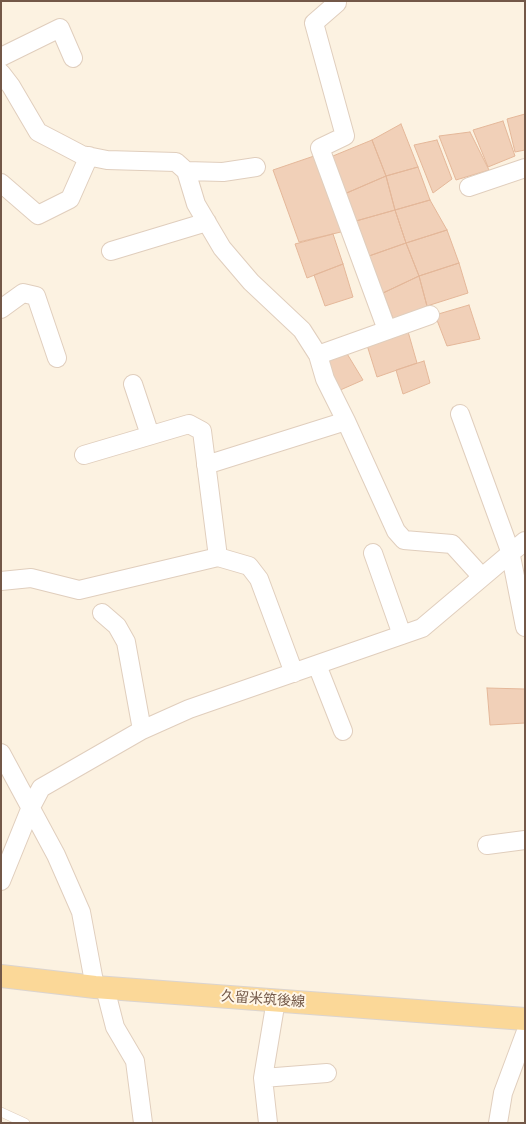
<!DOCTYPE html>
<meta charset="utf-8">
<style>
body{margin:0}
#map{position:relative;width:526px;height:1124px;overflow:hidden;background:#fcf2e1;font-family:Poppins,sans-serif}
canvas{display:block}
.frame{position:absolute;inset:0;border:2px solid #735848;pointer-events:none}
</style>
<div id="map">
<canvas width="526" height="1124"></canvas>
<div class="frame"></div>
</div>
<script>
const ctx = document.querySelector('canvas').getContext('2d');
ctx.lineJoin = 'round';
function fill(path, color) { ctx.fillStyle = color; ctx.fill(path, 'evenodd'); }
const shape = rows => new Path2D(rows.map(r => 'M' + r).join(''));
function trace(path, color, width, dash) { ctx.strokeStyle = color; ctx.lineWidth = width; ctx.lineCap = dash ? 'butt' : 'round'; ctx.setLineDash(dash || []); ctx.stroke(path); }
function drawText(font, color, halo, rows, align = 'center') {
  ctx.font = font + ' Poppins,"Noto Sans JP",sans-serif'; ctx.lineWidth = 4; ctx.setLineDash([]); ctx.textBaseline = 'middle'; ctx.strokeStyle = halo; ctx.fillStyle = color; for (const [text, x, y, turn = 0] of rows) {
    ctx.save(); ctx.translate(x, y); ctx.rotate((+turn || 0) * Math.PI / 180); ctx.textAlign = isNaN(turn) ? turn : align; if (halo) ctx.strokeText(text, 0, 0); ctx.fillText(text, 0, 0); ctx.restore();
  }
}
const building = shape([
 [525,114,525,150,515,152,507,119,525,114],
 [503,121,515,156,488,167,473,130,503,121],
 [401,124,418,167,386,176,372,140,401,124],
 [470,132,489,170,456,180,439,136,470,132],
 [372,140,386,176,342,195,328,158,372,140],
 [437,140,452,179,433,193,414,145,437,140],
 [317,155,345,231,299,242,273,170,317,155],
 [418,167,430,200,395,210,386,176,418,167],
 [386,176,395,210,356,221,342,195,386,176],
 [430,200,447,230,406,243,395,210,430,200],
 [395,210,406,243,369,256,356,221,395,210],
 [447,230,459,263,419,276,406,243,447,230],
 [333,234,343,264,307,278,295,244,333,234],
 [406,243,419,276,383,293,369,256,406,243],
 [459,263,468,293,427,306,419,276,459,263],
 [343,264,353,297,325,306,314,275,343,264],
 [419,276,427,306,394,321,383,293,419,276],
 [469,305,480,339,447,346,435,315,469,305],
 [407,328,417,363,377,377,366,342,407,328],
 [346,352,363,380,338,391,326,357,346,352],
 [424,361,430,383,403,394,396,370,424,361],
 [487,688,525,689,525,723,490,725,487,688]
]);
const lane = shape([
 [1,1112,25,1123]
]);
const street = shape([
 [335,1,337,3,314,23,345,136,320,148,387,330],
 [1,57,60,28,73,58],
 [1,73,11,86,38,132,63,145,82,155,107,160,176,162,186,171,196,204,222,248,251,282,302,330,318,355,325,379,346,421,206,465],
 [186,171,223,172,256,167],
 [1,183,38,215,70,199,89,156],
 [469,187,525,168],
 [111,251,207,222],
 [1,309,23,293,36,296,57,358],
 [318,355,430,315],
 [133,384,150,435],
 [460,414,510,551,525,627],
 [346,421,396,531,404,540,452,544,482,577],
 [84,455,189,424,202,431,218,557,249,566,259,579,294,673],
 [373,553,402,635],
 [1,581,31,578,79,590,218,557],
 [102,613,117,626,126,642,142,730],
 [317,665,343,731],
 [1,753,56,855,81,912,95,987],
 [487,845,525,840],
 [1,881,31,807,41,788,142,730,189,709,422,628,525,541],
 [105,988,115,1027,135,1061,143,1123],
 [263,1078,327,1073],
 [268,1123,263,1078,276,1000],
 [498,1123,503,1093,525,1034]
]);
const primary = shape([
 [1,976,95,987,525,1019]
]);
const streetNames = [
 ["久留米筑後線",263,1000,4]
];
fill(building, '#f1d0b8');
trace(building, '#e4b799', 1);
trace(lane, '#e0cebd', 10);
trace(street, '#e0cebd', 20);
trace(primary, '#dbd4cf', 24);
trace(lane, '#fff', 9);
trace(street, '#fff', 18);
trace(primary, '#fbd898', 22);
drawText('14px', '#735848', '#fff6e7', streetNames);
</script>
